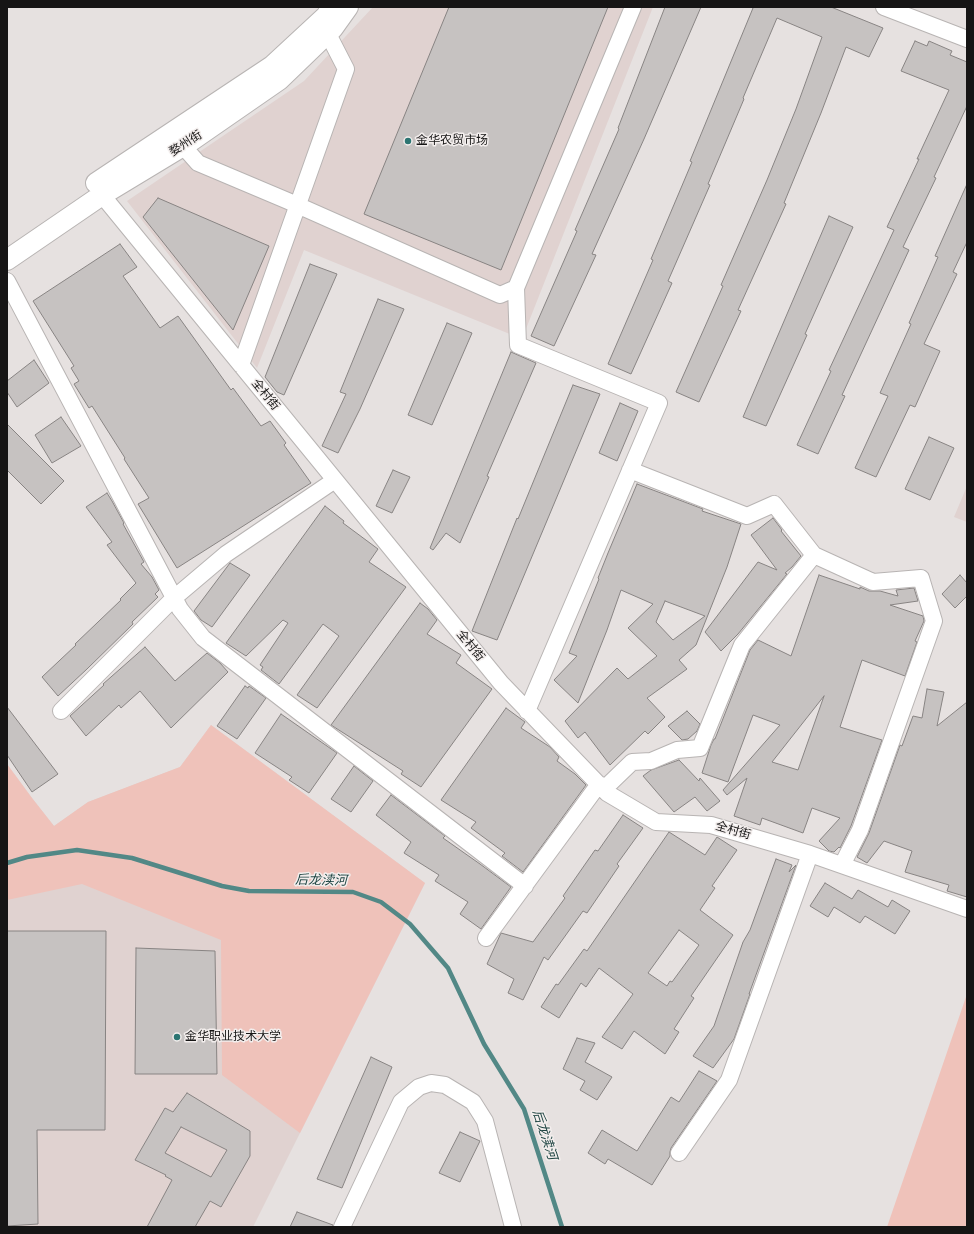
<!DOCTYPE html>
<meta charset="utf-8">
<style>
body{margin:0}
#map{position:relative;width:974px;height:1234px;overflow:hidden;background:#e6e1e0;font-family:Roboto,sans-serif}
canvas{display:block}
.frame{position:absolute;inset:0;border:8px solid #161515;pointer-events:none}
</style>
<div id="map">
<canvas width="974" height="1234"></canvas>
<div class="frame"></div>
</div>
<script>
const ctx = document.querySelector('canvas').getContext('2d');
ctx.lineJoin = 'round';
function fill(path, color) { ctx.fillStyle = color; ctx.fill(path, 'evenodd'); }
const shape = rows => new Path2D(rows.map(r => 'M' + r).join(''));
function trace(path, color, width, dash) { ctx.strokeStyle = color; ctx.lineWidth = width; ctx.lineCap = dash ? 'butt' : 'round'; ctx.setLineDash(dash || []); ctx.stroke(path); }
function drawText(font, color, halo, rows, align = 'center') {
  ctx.font = font + ' Roboto,"Noto Sans SC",sans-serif'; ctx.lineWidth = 3; ctx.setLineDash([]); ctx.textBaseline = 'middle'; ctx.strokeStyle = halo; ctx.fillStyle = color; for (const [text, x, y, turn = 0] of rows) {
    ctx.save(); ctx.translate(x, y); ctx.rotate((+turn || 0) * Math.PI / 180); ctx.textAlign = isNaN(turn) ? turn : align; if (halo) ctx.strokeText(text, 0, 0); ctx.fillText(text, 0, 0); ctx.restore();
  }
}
const built = shape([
 [373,7,653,7,522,339,304,250,257,368,127,201,304,81],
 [967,486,967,522,954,517],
 [211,725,425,883,253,1227,7,1227,7,764,32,798,54,826,88,802,180,767]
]);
const green = shape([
 [211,725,425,883,300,1133,222,1075,221,940,82,884,7,900,7,764,32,798,54,826,88,802,180,767],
 [967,994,967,1227,887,1227]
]);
const stream = shape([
 [7,863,27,857,77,850,132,858,222,886,249,891,353,892,381,902,410,924,448,968,484,1044,524,1109,562,1227]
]);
const building = shape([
 [449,7,608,7,501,270,364,214,449,7],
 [665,7,701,7,644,139,592,254,596,255,554,346,531,336,577,231,575,230,619,129,618,128,665,7],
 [751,7,831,7,883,28,869,57,846,47,821,113,784,203,786,204,738,310,741,311,699,402,676,392,723,286,721,285,767,180,796,109,822,37,777,18,743,98,744,99,708,184,710,185,668,281,672,283,631,374,608,364,653,260,651,259,692,162,690,161,753,8,751,7],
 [915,41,927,46,929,41,952,51,950,55,967,62,967,106,934,177,936,178,903,247,909,250,842,395,845,396,818,454,797,445,831,371,829,370,894,230,887,227,919,159,917,159,949,90,901,71,915,41],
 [967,184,967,242,953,272,957,274,924,344,940,351,915,407,910,405,876,477,855,468,888,396,880,393,911,324,909,323,938,257,935,256,967,184],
 [158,198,269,246,233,330,143,217,158,198],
 [829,216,853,227,805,334,807,335,766,426,743,417,829,216],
 [120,244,137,267,123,276,160,328,178,316,231,390,233,388,261,426,270,421,286,443,284,445,311,483,177,568,138,504,149,498,124,459,125,458,92,406,89,408,74,384,79,381,71,368,74,366,33,301,120,244],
 [310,264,337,274,284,395,277,392,265,377,310,264],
 [378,299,404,309,360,409,338,453,322,446,346,394,340,392,378,299],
 [447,323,472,333,432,425,408,415,447,323],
 [511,352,536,363,487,476,489,477,460,543,446,533,433,550,430,548,511,352],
 [34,360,49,383,17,407,7,392,7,381,34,360],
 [573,385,600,394,497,640,472,631,517,518,518,519,573,385],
 [620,403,638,411,617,461,599,453,620,403],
 [61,417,81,446,52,463,35,435,61,417],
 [7,424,64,481,41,504,7,470,7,424],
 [929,437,954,448,930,500,905,489,929,437],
 [393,470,410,477,392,513,376,506,393,470],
 [637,484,703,509,702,511,741,524,727,567,696,645,679,660,687,669,647,698,665,717,648,734,645,731,610,765,585,732,578,738,565,721,617,668,628,679,657,656,628,628,653,604,621,590,607,630,578,703,554,680,577,656,569,653,599,579,598,578,608,553,637,484],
 [665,601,705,616,673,640,656,622,665,601],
 [107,493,112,501,124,523,123,524,144,562,141,564,152,577,159,590,155,594,158,597,132,622,133,624,87,669,58,696,42,677,76,645,75,644,121,600,120,599,136,583,107,545,112,542,86,507,107,493],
 [325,506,344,521,343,523,378,549,369,562,406,587,317,708,297,695,339,636,323,624,279,684,261,670,263,667,260,665,288,623,283,620,246,656,226,643,325,506],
 [773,518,782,530,781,531,801,556,792,567,785,573,787,574,738,634,721,651,705,632,758,562,777,570,751,535,773,518],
 [230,563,250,575,212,627,201,620,194,611,230,563],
 [819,575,860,589,860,587,869,591,880,591,898,596,896,590,914,588,918,601,890,605,923,616,924,621,915,641,917,642,905,676,862,660,840,727,882,740,851,826,840,848,839,847,834,852,829,851,819,841,840,818,812,808,803,833,762,818,760,825,734,816,747,778,727,795,723,790,780,725,753,715,728,782,702,773,711,745,714,739,715,739,750,650,758,640,791,656,819,575],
 [824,696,798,770,772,762,824,696],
 [960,575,967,583,967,596,955,608,942,594,960,575],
 [420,603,428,609,437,620,427,634,461,655,456,663,492,689,421,787,401,774,403,771,331,725,420,603],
 [145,647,175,681,207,653,220,663,228,672,171,728,140,691,121,708,119,705,86,736,70,716,104,685,103,684,145,647],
 [245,686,248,688,249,686,266,698,237,739,217,726,245,686],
 [927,689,944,692,937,726,967,702,967,897,947,891,949,885,905,872,912,851,884,841,867,863,857,857,869,833,900,745,902,746,913,716,922,718,927,689],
 [7,707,58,774,32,792,7,755,7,707],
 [506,708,525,722,521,728,550,747,559,757,557,761,575,774,586,785,523,872,502,856,505,853,471,828,476,822,441,800,506,708],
 [687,711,700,724,697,731,688,739,682,740,668,726,687,711],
 [281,714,337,753,309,793,289,780,292,777,255,753,281,714],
 [679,760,699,781,700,778,720,801,707,811,695,797,674,812,643,776,651,770,679,760],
 [354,766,373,781,351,812,331,799,354,766],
 [391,795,445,836,443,838,480,864,511,887,481,929,460,914,468,902,435,881,439,875,404,853,411,842,376,815,391,795],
 [623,815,643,828,617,864,619,866,587,913,583,911,548,960,544,957,523,1000,508,993,514,979,487,964,501,933,533,942,565,898,563,896,595,850,598,851,623,815],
 [669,832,705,855,717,837,737,850,712,886,715,888,700,910,733,935,691,996,694,998,674,1029,679,1032,665,1054,634,1031,622,1049,602,1037,633,994,599,968,586,987,581,983,559,1018,541,1007,556,984,558,985,584,949,587,951,669,832],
 [679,930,699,945,672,982,670,981,667,986,648,973,679,930],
 [776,859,792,865,789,872,796,865,749,994,750,994,734,1039,713,1068,693,1056,714,1026,743,942,750,930,776,859],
 [825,883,852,899,858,890,888,907,892,900,910,911,895,934,865,916,860,923,834,907,828,917,810,906,825,883],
 [7,931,106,931,105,1130,37,1130,38,1224,7,1226,7,931],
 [136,948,215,951,217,1074,135,1074,136,948],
 [577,1038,595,1043,585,1062,612,1077,597,1100,580,1090,585,1081,563,1069,577,1038],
 [371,1057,392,1067,342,1188,317,1179,371,1057],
 [699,1071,717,1081,671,1148,670,1152,670,1156,652,1185,608,1159,605,1164,588,1153,602,1130,637,1151,671,1097,679,1102,699,1071],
 [187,1093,250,1131,250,1156,221,1207,210,1201,195,1227,147,1227,172,1180,165,1176,166,1175,135,1160,165,1108,173,1112,187,1093],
 [181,1127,227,1150,211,1177,165,1153,181,1127],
 [460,1132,480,1141,460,1182,439,1173,460,1132],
 [297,1212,333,1225,333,1227,290,1227,297,1212]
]);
const minor = shape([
 [884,7,967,39],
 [183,146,198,163,288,201,500,295,516,288,633,7],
 [102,195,501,683,607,793,656,822,711,825,810,854,967,909],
 [7,281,180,609,203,638,525,886],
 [516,288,518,345,659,403,527,711],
 [241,365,346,69,328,34],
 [630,470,747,516,774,504,814,555,873,582,921,578,934,621,860,830,842,865],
 [61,711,174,598,226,554,335,480],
 [604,789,632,762,651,761,677,750,700,748,742,645,814,555],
 [486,938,599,784],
 [679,1153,729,1080,810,854],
 [342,1227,401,1102,419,1087,431,1083,445,1085,473,1102,485,1121,513,1227]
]);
const major = shape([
 [96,183,272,66,326,16,332,7],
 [7,260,102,195,188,143,279,80,333,28,348,7]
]);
const markers = [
 [408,141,4,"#2c7572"],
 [177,1037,4,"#2c7572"]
];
const poiNames = [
 ["金华农贸市场",416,141],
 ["金华职业技术大学",185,1037]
];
const streetNames = [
 ["婺州街",186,144,-33],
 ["全村街",265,395,51],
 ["全村街",470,646,51],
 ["全村街",733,831,16]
];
const waterNames = [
 ["后龙渎河",321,881,1],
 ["后龙渎河",544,1135,72]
];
fill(built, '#e0d2d0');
fill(green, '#efc2ba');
trace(stream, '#528886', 4.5);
fill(building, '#c6c2c1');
trace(building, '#888483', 1);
trace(minor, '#b8b4b3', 18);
trace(major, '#b8b4b3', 22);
trace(minor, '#fff', 16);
trace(major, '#fff', 20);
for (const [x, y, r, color] of markers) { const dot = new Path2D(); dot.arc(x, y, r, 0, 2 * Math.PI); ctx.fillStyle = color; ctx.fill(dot); trace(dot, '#f3eeed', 1.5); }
drawText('12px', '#161515', '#f3eeed', poiNames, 'left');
drawText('12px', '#161515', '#f3eeed', streetNames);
drawText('italic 13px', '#1e4442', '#f3eeed', waterNames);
</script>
